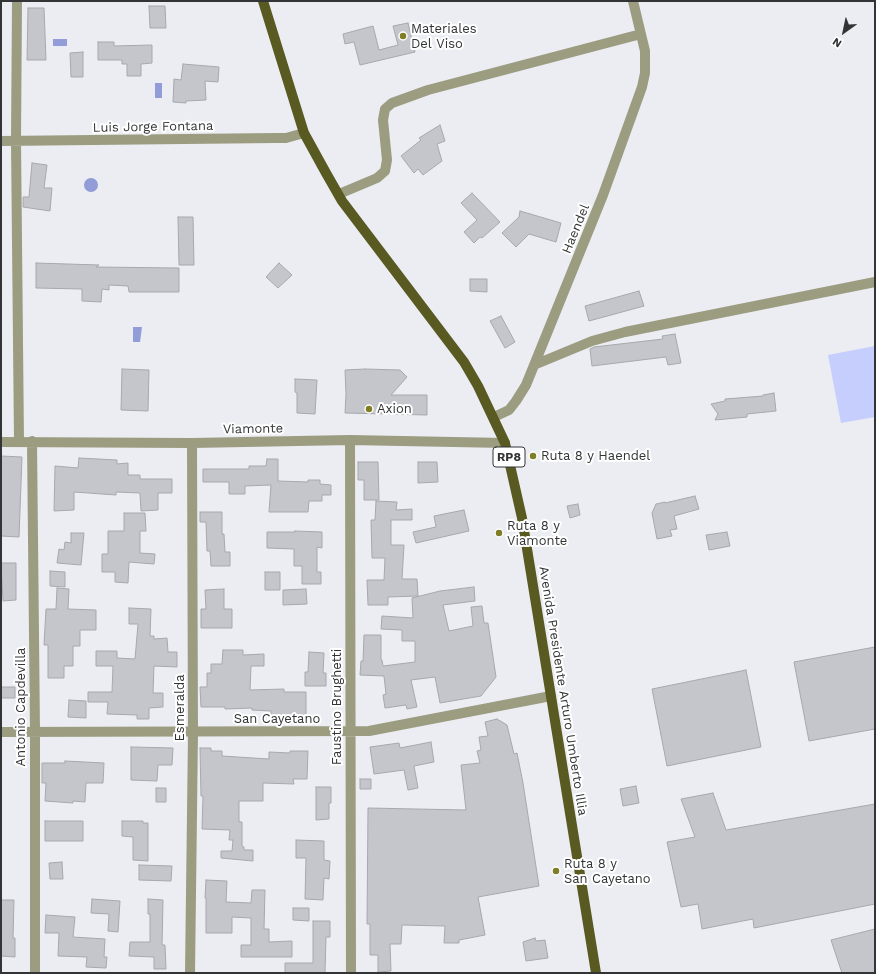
<!DOCTYPE html>
<style>
body{margin:0}
#map{position:relative;width:876px;height:974px;overflow:hidden;background:#ecedf2;font-family:"Work Sans",sans-serif}
canvas{display:block}
.frame{position:absolute;inset:0;border:2px solid #333436;pointer-events:none}
.north{position:absolute;left:824px;top:12px;width:40px;height:40px;-webkit-text-stroke:3px #fff;paint-order:stroke;rotate:213deg;font-size:11px;font-weight:700;line-height:16px;text-align:center;color:#333436}
.north::after{content:'';display:block;margin:auto;width:14px;height:18px;background:#333436;clip-path:polygon(50% 0,100% 100%,50% 72%,0 100%)}
</style>
<div id="map">
<canvas width="876" height="974"></canvas>
<div class="frame"></div>
<div class="north">N</div>
</div>
<script>
const ctx = document.querySelector('canvas').getContext('2d');
ctx.lineJoin = 'round';
function fill(path, color) { ctx.fillStyle = color; ctx.fill(path, 'evenodd'); }
const shape = rows => new Path2D(rows.map(r => 'M' + r).join(''));
function trace(path, color, width, dash) { ctx.strokeStyle = color; ctx.lineWidth = width; ctx.lineCap = dash ? 'butt' : 'round'; ctx.setLineDash(dash || []); ctx.stroke(path); }
function drawText(font, color, halo, rows, align = 'center') {
  ctx.font = font + ' "Work Sans",sans-serif'; ctx.lineWidth = 4; ctx.setLineDash([]); ctx.textBaseline = 'middle'; ctx.strokeStyle = halo; ctx.fillStyle = color; for (const [text, x, y, turn = 0] of rows) {
    ctx.save(); ctx.translate(x, y); ctx.rotate((+turn || 0) * Math.PI / 180); ctx.textAlign = isNaN(turn) ? turn : align; if (halo) ctx.strokeText(text, 0, 0); ctx.fillText(text, 0, 0); ctx.restore();
  }
}
const green = shape([
 [875,346,875,417,841,423,828,355]
]);
const water = shape([
 [53,39,67,39,67,46,53,46],
 [155,83,162,83,162,98,155,98],
 '84 185a7 7 0 1 1 14 0a7 7 0 1 1-14 0Z',
 [133,327,142,327,140,342,133,342]
]);
const building = shape([
 [149,6,165,6,166,28,150,28,149,6],
 [28,8,44,8,46,60,27,60,28,8],
 [408,23,415,52,360,65,354,42,345,44,343,34,373,26,379,50,398,45,393,26,408,23],
 [98,42,114,42,114,46,152,45,152,63,141,64,141,76,127,76,127,64,122,64,122,60,98,60,98,42],
 [83,52,83,77,71,77,70,53,83,52],
 [183,64,219,67,218,82,205,81,206,100,186,101,186,103,173,102,174,79,181,80,183,64],
 [440,125,445,141,437,144,442,161,423,175,418,169,414,173,401,156,421,140,419,138,440,125],
 [32,163,47,165,44,188,52,188,50,211,23,207,23,197,29,197,32,163],
 [472,193,500,222,482,238,480,237,474,243,464,232,477,220,461,203,472,193],
 [520,211,561,223,556,242,529,234,516,247,502,233,519,217,520,211],
 [178,217,193,217,194,265,179,265,178,217],
 [36,263,99,265,96,267,179,268,179,292,129,292,128,286,109,285,109,290,102,289,101,302,82,301,82,289,36,288,36,263],
 [279,263,292,275,278,288,266,277,279,263],
 [470,279,487,279,487,292,470,291,470,279],
 [639,291,644,306,589,321,585,306,639,291],
 [501,316,515,342,505,348,490,321,501,316],
 [675,334,681,363,668,365,666,357,592,366,590,349,594,347,663,339,662,336,675,334],
 [122,369,149,370,148,411,121,410,122,369],
 [365,369,400,370,407,377,391,395,427,395,427,415,345,413,346,394,345,370,365,369],
 [295,379,317,380,315,414,297,413,297,393,295,392,295,379],
 [774,393,776,411,747,414,747,417,715,420,718,414,711,404,725,401,725,399,763,396,763,395,774,393],
 [1,456,22,457,19,537,1,536,1,456],
 [79,458,117,460,117,464,128,463,128,475,140,475,140,479,172,479,172,493,158,493,158,510,141,511,140,493,116,492,116,495,74,492,74,510,54,511,55,466,78,468,79,458],
 [267,459,278,459,278,481,308,482,308,480,320,480,320,484,331,485,331,495,322,495,322,501,309,501,308,512,269,512,271,485,245,486,245,494,229,494,229,482,203,482,203,469,249,469,249,466,266,466,267,459],
 [358,462,378,462,379,500,364,500,364,480,358,480,358,462],
 [418,462,437,462,438,482,418,483,418,462],
 [695,496,699,509,674,516,677,529,670,530,672,536,657,539,652,513,656,504,665,502,665,503,695,496],
 [376,501,397,502,396,510,412,509,412,520,391,520,391,545,404,545,402,579,417,579,418,596,388,597,388,605,368,605,367,580,384,580,385,558,372,558,371,520,375,520,376,501],
 [578,504,580,515,570,518,567,506,578,504],
 [464,510,469,531,416,543,413,532,436,527,434,516,464,510],
 [200,512,222,512,222,534,224,534,225,552,230,552,230,566,211,566,210,551,207,551,206,522,200,522,200,512],
 [124,513,145,513,146,531,140,531,140,553,155,554,154,564,129,562,128,583,115,582,115,572,102,572,102,554,108,554,108,531,124,531,124,513],
 [295,531,322,532,322,548,317,547,317,572,321,572,321,584,302,584,302,566,294,566,294,549,267,548,267,532,295,532,295,531],
 [727,532,730,546,709,550,706,535,727,532],
 [71,533,84,533,81,565,57,563,59,549,64,550,65,542,71,543,71,533],
 [1,563,16,563,16,600,3,601,1,563],
 [50,571,65,572,65,587,50,586,50,571],
 [265,572,280,572,280,590,265,590,265,572],
 [474,587,475,601,443,605,449,631,473,626,471,607,482,606,484,623,488,623,496,677,481,696,440,703,435,677,411,680,417,707,407,709,406,705,385,708,383,695,386,694,384,676,360,675,361,661,363,661,364,635,381,635,381,660,382,660,383,666,415,662,415,641,402,641,402,630,381,629,382,616,413,618,412,598,440,591,474,587],
 [57,588,69,589,68,609,96,610,96,630,80,630,80,646,73,646,73,666,64,666,64,678,48,678,48,645,44,645,46,609,56,609,57,588],
 [224,589,224,609,232,609,232,628,201,628,201,609,206,609,205,590,224,589],
 [306,589,307,604,283,605,283,590,306,589],
 [129,608,151,609,150,636,154,636,154,639,167,638,168,652,177,652,177,667,154,666,153,693,163,693,163,707,149,708,149,719,137,719,137,715,107,714,108,702,88,702,88,692,112,692,113,666,96,666,96,651,117,651,117,658,135,659,138,624,129,624,129,608],
 [875,647,875,729,809,741,794,662,875,647],
 [223,650,243,650,243,655,264,654,264,666,251,666,250,690,284,689,284,692,306,692,306,718,296,718,296,723,271,722,271,711,252,710,252,708,225,709,225,707,201,707,200,687,207,687,207,673,211,673,211,664,222,664,223,650],
 [309,652,324,653,323,673,326,673,326,686,305,686,305,672,308,672,309,652],
 [746,670,761,747,667,766,652,689,746,670],
 [1,687,15,687,15,698,1,698,1,687],
 [69,700,86,701,86,718,68,717,69,700],
 [497,719,507,725,514,754,517,753,523,783,539,886,478,897,485,935,459,940,459,943,444,943,445,926,402,925,401,944,390,944,391,971,378,972,378,955,370,955,370,924,367,924,368,808,466,810,461,765,480,763,477,751,481,750,479,737,488,736,485,722,497,719],
 [431,742,434,762,414,766,418,788,408,790,404,770,374,774,370,747,399,743,400,748,431,742],
 [131,747,173,748,172,765,158,765,157,781,131,780,131,747],
 [200,748,211,748,211,751,222,751,222,756,269,759,269,752,290,753,290,751,308,751,307,779,293,779,294,784,263,783,263,801,239,801,239,822,242,822,242,846,244,847,244,850,253,850,253,861,221,858,221,851,232,851,233,840,229,840,230,830,202,829,203,796,201,796,200,748],
 [65,761,104,763,103,783,86,783,85,802,73,801,73,803,45,801,46,783,42,783,42,763,65,763,65,761],
 [360,779,371,779,371,789,360,789,360,779],
 [636,786,639,803,623,806,620,789,636,786],
 [316,787,331,787,331,803,329,803,329,819,316,820,316,787],
 [156,788,166,788,166,802,156,802,156,788],
 [713,793,726,830,875,804,875,904,754,928,753,919,702,929,698,904,681,907,667,842,695,837,681,799,713,793],
 [45,821,83,821,83,841,45,841,45,821],
 [122,821,143,821,143,823,148,823,148,861,133,860,133,837,122,836,122,821],
 [296,840,324,841,324,860,330,861,329,879,324,878,323,900,305,899,306,858,296,858,296,840],
 [62,862,63,879,50,879,49,863,62,862],
 [139,865,172,866,171,881,139,880,139,865],
 [206,880,227,881,226,902,251,903,252,890,265,890,264,929,269,929,269,942,292,941,292,957,241,957,241,945,251,945,251,918,232,917,232,933,206,933,206,898,205,898,206,880],
 [92,899,120,901,118,932,108,931,109,914,91,913,92,899],
 [148,899,163,900,162,945,165,945,166,969,154,969,154,957,129,956,130,942,150,942,150,914,148,914,148,899],
 [1,900,14,900,13,938,15,938,15,957,1,956,1,900],
 [293,908,309,908,309,921,293,920,293,908],
 [46,915,75,917,73,937,105,939,104,957,107,957,106,968,86,967,87,957,58,956,59,933,45,933,46,915],
 [313,921,330,921,330,937,326,937,325,973,285,973,285,963,313,963,313,921],
 [875,929,875,973,842,973,831,940,875,929],
 [535,938,536,941,545,940,548,958,526,961,523,942,535,938]
]);
const minor = shape([
 [17,1,16,141,19,442],
 [1,141,276,138,286,138,304,133],
 [339,194,377,178,385,171,387,160,383,120,385,109,392,103,428,90,641,34],
 [534,365,592,341,625,332,875,282],
 [494,417,509,410,516,401,526,385,603,195,642,87,645,73,645,51,633,1],
 [350,440,351,973],
 [32,441,35,733,35,973],
 [1,442,192,443,350,440,505,443],
 [1,732,369,731,551,696],
 [190,973,193,733,192,443]
]);
const primary = shape([
 [263,1,304,133,326,173,342,201,464,362,478,386,505,443,522,518,596,973]
]);
const markers = [
 [403,36,4,"#7f7e26"],
 [369,409,4,"#7f7e26"],
 [533,456,4,"#7f7e26"],
 [499,533,4,"#7f7e26"],
 [556,871,4,"#7f7e26"]
];
const shields = [
 [509,457,32]
];
const shieldNames = [
 ["RP8",509,457]
];
const poiNames = [
 ["Materiales",411,29],
 ["Del Viso",411,44],
 ["Axion",377,409],
 ["Ruta 8 y Haendel",541,456],
 ["Ruta 8 y",507,526],
 ["Viamonte",507,541],
 ["Ruta 8 y",564,864],
 ["San Cayetano",564,879]
];
const streetNames = [
 ["Luis Jorge Fontana",153,127,-1],
 ["Haendel",576,229,-68],
 ["Viamonte",253,429,-1],
 ["Avenida Presidente Arturo Umberto Illia",563,691,81],
 ["Antonio Capdevilla",21,707,-90],
 ["Faustino Brughetti",337,707,-90],
 ["Esmeralda",180,708,-90],
 ["San Cayetano",277,719]
];
fill(green, '#c5cefc');
fill(water, '#919cd8');
fill(building, '#c5c6cb');
trace(building, '#a7a8ad', 1);
trace(minor, '#9b9c80', 10);
trace(primary, '#595922', 10);
for (const [x, y, r, color] of markers) { const dot = new Path2D(); dot.arc(x, y, r, 0, 2 * Math.PI); ctx.fillStyle = color; ctx.fill(dot); trace(dot, '#fff', 1.5); }
for (const [x, y, w] of shields) { const box = new Path2D(); box.roundRect(x - w / 2, y - 10, w, 20, 3); ctx.fillStyle = '#fff'; ctx.fill(box); trace(box, '#333436', 1); }
drawText('bold 12px', '#333436', null, shieldNames);
drawText('13px', '#333436', '#fff', poiNames, 'left');
drawText('13px', '#333436', '#fff', streetNames);
</script>
